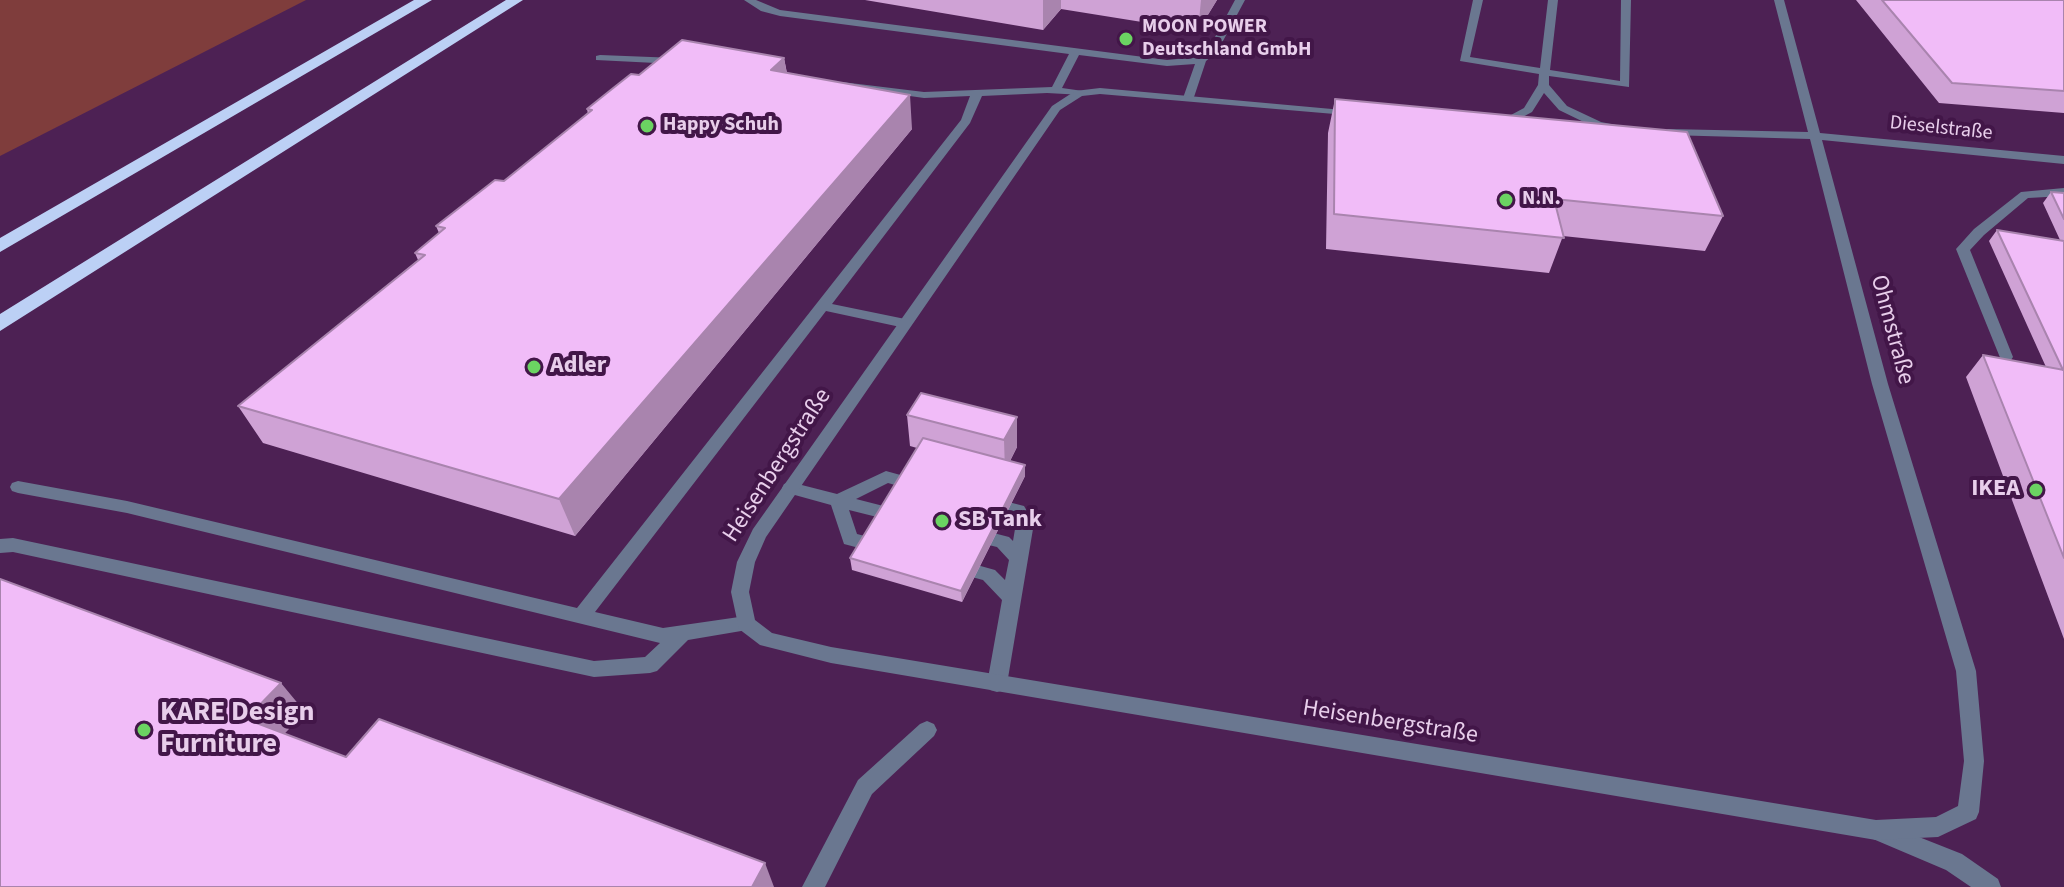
<!DOCTYPE html>
<meta charset="utf-8">
<style>
body{margin:0}
canvas{display:block;background:#4d2154}
</style>
<canvas width="2064" height="887"></canvas>
<script>
const ctx = document.querySelector('canvas').getContext('2d');
ctx.lineJoin = 'round';
function fill(path, color) { ctx.fillStyle = color; ctx.fill(path, 'evenodd'); }
const shape = rows => new Path2D(rows.map(r => 'M' + r).join(''));
function trace(path, color, width, dash) { ctx.strokeStyle = color; ctx.lineWidth = width; ctx.lineCap = dash ? 'butt' : 'round'; ctx.setLineDash(dash || []); ctx.stroke(path); }
function drawText(font, color, halo, rows, align = 'center') {
  ctx.font = font + ' "Source Sans 3",sans-serif'; ctx.lineWidth = 8; ctx.setLineDash([]); ctx.textBaseline = 'middle'; ctx.strokeStyle = halo; ctx.fillStyle = color; for (const [text, x, y, turn = 0] of rows) {
    ctx.save(); ctx.translate(x, y); ctx.rotate((+turn || 0) * Math.PI / 180); ctx.textAlign = isNaN(turn) ? turn : align; if (halo) ctx.strokeText(text, 0, 0); ctx.fillText(text, 0, 0); ctx.restore();
  }
}
const green = shape([
 [0,0,306,0,0,156]
]);
const service = shape([
 [744,0,756,0,780,10,1167,60,1198,57,1208,50,1235,0,1245,0,1217,52,1206,61,1193,100,1183,98,1195,64,1167,66,1079,55,1062,88,1083,91,1083,95,1047,93,982,96,970,123,832,304,910,320,912,323,910,326,905,328,826,311,595,612,663,628,746,616,753,619,755,624,753,629,688,640,657,671,650,673,594,677,13,552,0,553,0,539,13,538,594,661,645,657,660,643,127,513,18,493,12,491,10,487,12,483,18,481,127,501,577,608,961,120,970,96,924,98,846,87,841,84,842,82,924,92,1052,87,1069,54,780,16,761,11,744,0],
 [1473,0,1483,0,1470,57,1540,68,1548,0,1558,0,1550,70,1620,81,1621,0,1631,0,1629,87,1549,76,1549,85,1567,106,1601,122,1621,126,1621,130,1594,127,1559,110,1544,93,1532,112,1504,127,1496,127,1496,123,1524,108,1538,85,1539,74,1460,61,1473,0],
 [600,55,676,58,681,61,676,64,596,60,596,56,600,55],
 [2064,188,2064,196,2028,198,1984,235,1970,250,2013,357,2011,360,2001,360,1956,249,1974,229,2021,192,2064,188],
 [886,471,922,481,924,485,922,489,916,491,888,483,856,499,903,511,906,516,903,521,897,522,849,510,857,534,884,541,887,546,884,551,878,553,844,544,831,505,784,492,782,488,784,484,790,482,837,494,886,471],
 [989,497,1024,506,1034,523,1007,684,1004,690,997,692,990,690,987,684,1002,600,983,580,953,572,950,567,953,562,959,560,995,570,1005,580,1009,560,997,547,968,540,965,535,968,530,974,528,1009,537,1013,541,1016,523,1012,515,983,507,981,503,983,499,989,497],
 [927,721,934,724,937,730,934,736,872,794,825,887,802,887,858,780,920,724,927,721],
 [1881,822,1962,854,1998,879,2001,887,1971,887,1946,870,1873,839,1870,832,1873,825,1881,822]
]);
const minor = shape([
 [1774,0,1784,0,1820,133,2064,156,2064,164,1822,140,1888,384,1976,671,1984,761,1979,812,1976,819,1938,837,1876,840,831,663,760,645,739,629,731,592,737,562,753,529,1052,106,1075,91,1100,88,1354,111,1358,112,1358,116,1100,94,1082,96,1060,110,766,537,755,562,749,592,755,620,772,633,831,647,1876,820,1936,817,1958,806,1964,761,1956,671,1872,384,1810,139,1668,135,1662,132,1668,129,1808,132,1774,0]
]);
const motorway = shape([
 [414,0,432,0,0,252,0,238,414,0],
 [506,0,523,0,0,331,0,314,506,0]
]);
const wall = shape([
 [865,0,1217,0,1198,31,1061,9,1043,30],
 [1856,0,2064,0,2064,113,1939,103],
 [784,58,787,73,912,129,575,536,263,443,238,406,418,260,415,253,439,233,436,226,504,181,588,114,587,109,639,75],
 [1335,99,1723,216,1705,251,1563,236,1549,273,1326,249,1328,133],
 [2051,192,2064,193,2064,639,1966,377,1983,355,2046,367,1989,241,1997,230,2060,240,2043,203],
 [921,393,1017,447,1010,461,1025,476,962,602,852,570,850,558,917,448,910,446,907,415]
]);
const shadedWall = shape([
 [1043,0,1061,0,1061,9,1043,30],
 [1201,0,1217,0,1198,31],
 [784,58,790,91,771,70],
 [910,95,912,129,575,536,559,499],
 [1017,417,1017,447,1005,471,1004,440],
 [1025,465,1025,476,962,602,961,591],
 [281,683,305,712,272,747,246,719],
 [765,863,774,887,752,887]
]);
const building = shape([
 [1882,0,2064,0,2064,91,1952,83,1882,0],
 [682,40,784,58,771,70,910,95,559,499,238,406,425,255,415,253,445,228,436,226,495,180,504,181,592,110,587,109,612,89,631,74,639,75,682,40],
 [1335,99,1687,132,1723,216,1554,199,1564,238,1334,214,1335,99],
 [2051,192,2064,193,2064,219,2051,192],
 [1997,230,2064,241,2064,370,2063,370,1997,230],
 [1983,355,2064,370,2064,558,1983,355],
 [921,393,1017,417,1004,440,907,415,921,393],
 [923,438,1025,465,961,591,850,558,923,438],
 [0,579,281,683,246,719,346,757,379,719,765,863,752,887,0,887,0,579]
]);
const markers = [
 [1126,39,8,"#6bd362"],
 [647,126,8,"#6bd362"],
 [1506,200,8,"#6bd362"],
 [534,367,8,"#6bd362"],
 [2036,490,8,"#6bd362"],
 [942,521,8,"#6bd362"],
 [144,730,8,"#6bd362"]
];
const farPoinames = [
 ["MOON POWER",1142,28],
 ["Deutschland GmbH",1142,51],
 ["Happy Schuh",663,126],
 ["N.N.",1522,200]
];
const farStreetnames = [
 ["Dieselstraße",1941,129,6]
];
const streetNames = [
 ["Ohmstraße",1891,330,75],
 ["Heisenbergstraße",778,466,-57],
 ["Heisenbergstraße",1390,723,9]
];
const poiNames = [
 ["Adler",550,367],
 ["IKEA",2020,490,"right"],
 ["SB Tank",958,521]
];
const nearPoinames = [
 ["KARE Design",160,714],
 ["Furniture",160,746]
];
fill(green, '#7f3d3c');
fill(service, '#6a7790');
fill(minor, '#6a7790');
fill(motorway, '#bcd0f5');
fill(wall, '#cfa2d5');
fill(shadedWall, '#a984ae');
fill(building, '#f1bcf8');
trace(building, '#a984ae', 2);
for (const [x, y, r, color] of markers) { const dot = new Path2D(); dot.arc(x, y, r, 0, 2 * Math.PI); ctx.fillStyle = color; ctx.fill(dot); trace(dot, '#421648', 3); }
drawText('bold 20px', '#e8ceeb', '#421648', farPoinames, 'left');
drawText('20px', '#e8ceeb', '#421648', farStreetnames);
drawText('24px', '#e8ceeb', '#421648', streetNames);
drawText('bold 24px', '#e8ceeb', '#421648', poiNames, 'left');
drawText('bold 28px', '#e8ceeb', '#421648', nearPoinames, 'left');
</script>
